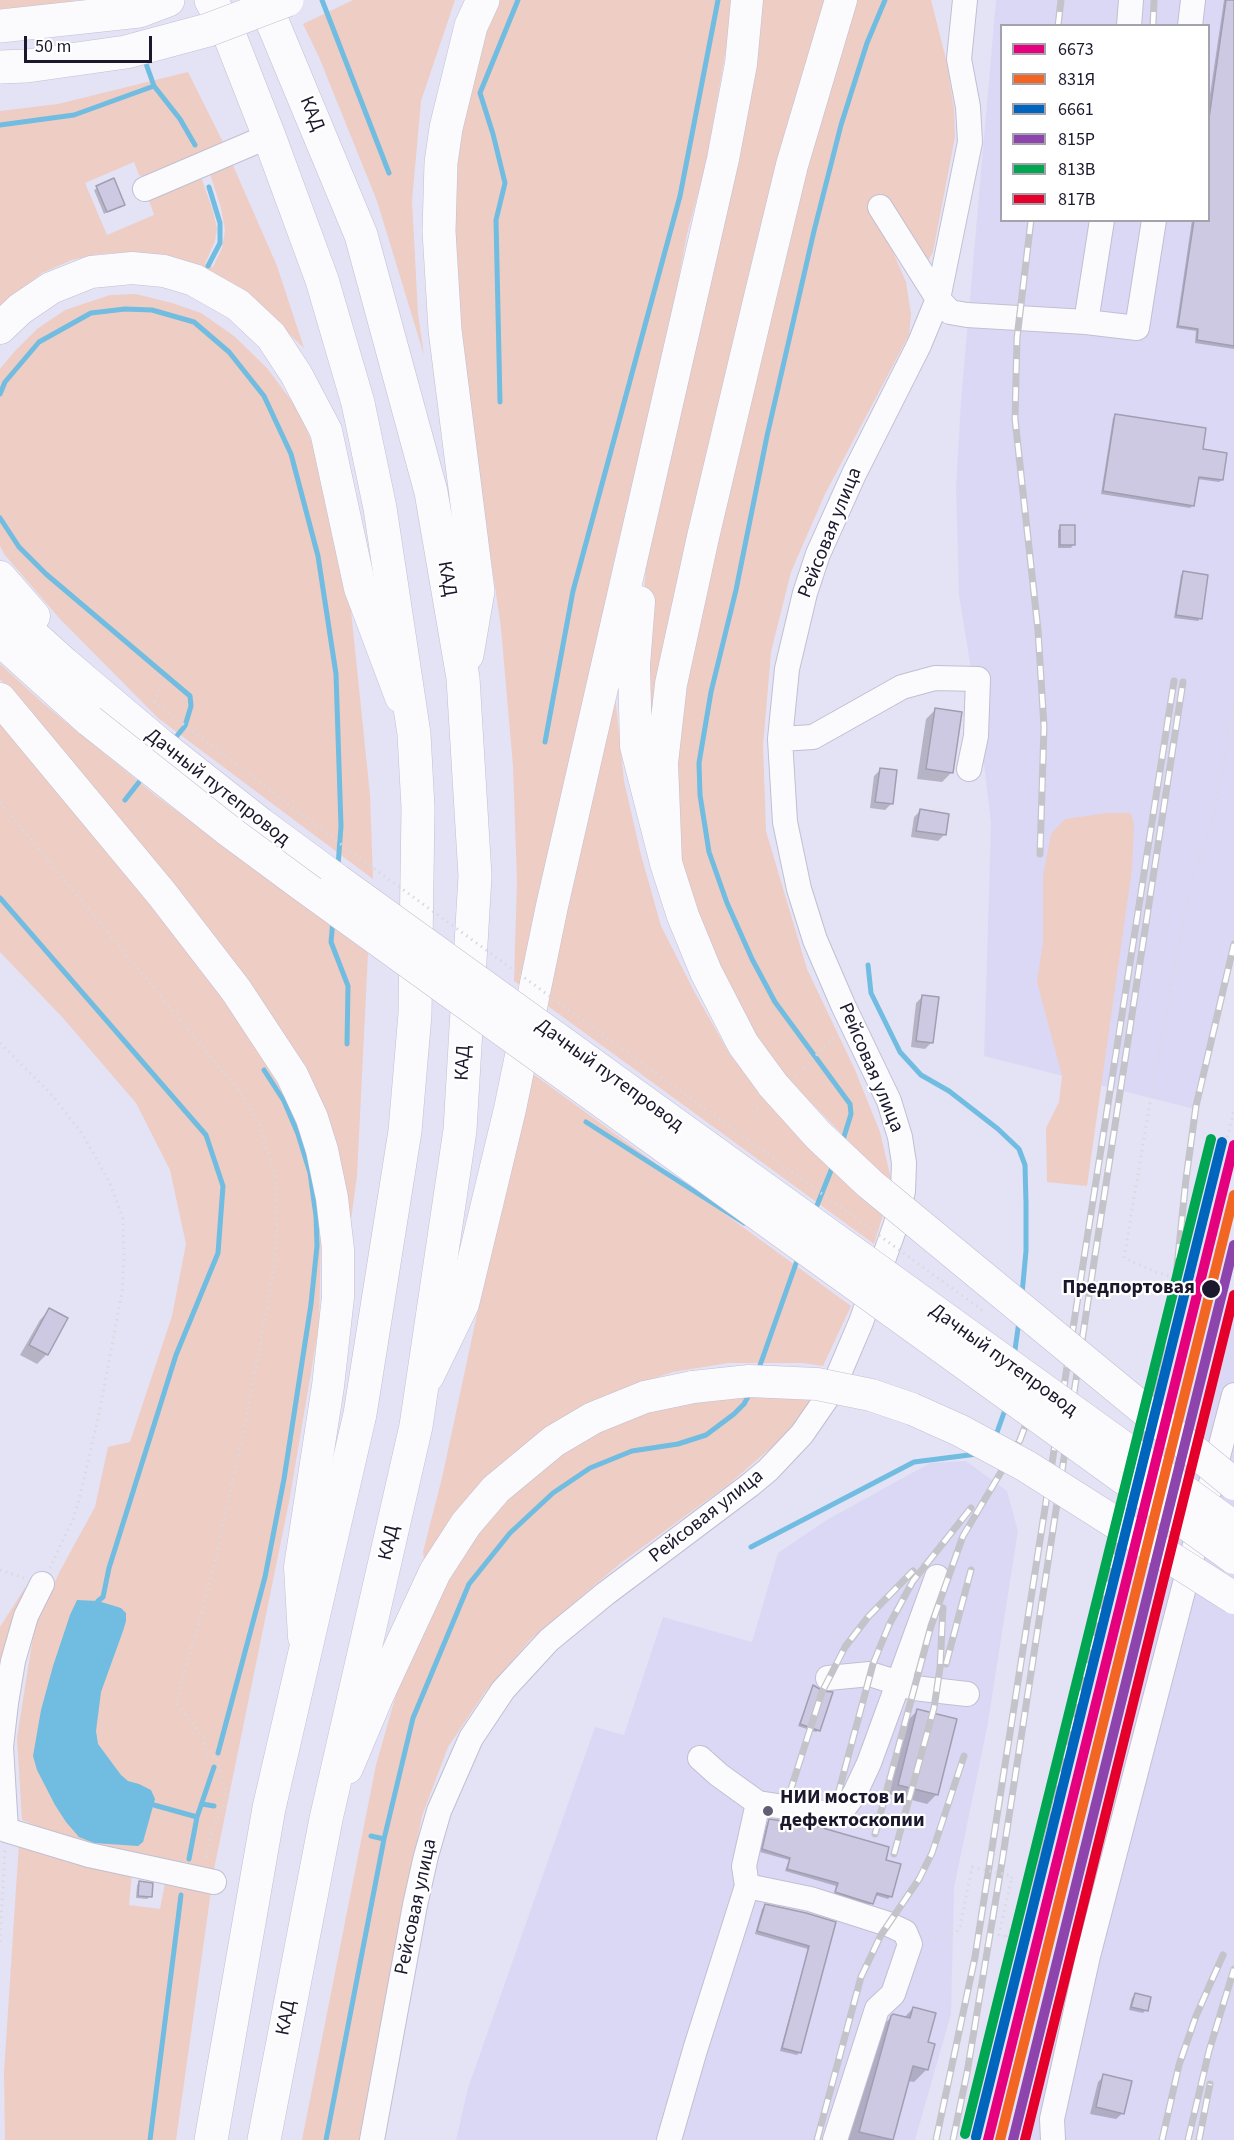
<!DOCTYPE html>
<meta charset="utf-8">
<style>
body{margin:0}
#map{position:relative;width:1234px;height:2140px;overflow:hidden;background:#e4e2f5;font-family:"Source Sans 3",sans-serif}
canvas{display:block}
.legend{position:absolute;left:1000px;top:24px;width:210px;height:198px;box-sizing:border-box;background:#fff;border:2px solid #a4a3ab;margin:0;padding:8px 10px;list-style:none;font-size:18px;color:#1b182d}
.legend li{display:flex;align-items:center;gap:12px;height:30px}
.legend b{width:30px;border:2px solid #a4a3ab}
.scale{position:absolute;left:24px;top:36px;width:128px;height:27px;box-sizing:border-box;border:3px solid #1b182d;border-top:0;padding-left:8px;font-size:18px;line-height:21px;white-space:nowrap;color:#1b182d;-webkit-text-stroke:4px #fff;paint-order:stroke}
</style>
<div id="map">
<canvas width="1234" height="2140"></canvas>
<ul class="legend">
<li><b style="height:8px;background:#e5007d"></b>6673</li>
<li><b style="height:8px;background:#f26522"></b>831Я</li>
<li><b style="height:8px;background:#0065bd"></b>6661</li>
<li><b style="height:8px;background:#8e44ad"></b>815Р</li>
<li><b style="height:8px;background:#00a651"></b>813В</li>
<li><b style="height:8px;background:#e4002b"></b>817В</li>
</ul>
<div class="scale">50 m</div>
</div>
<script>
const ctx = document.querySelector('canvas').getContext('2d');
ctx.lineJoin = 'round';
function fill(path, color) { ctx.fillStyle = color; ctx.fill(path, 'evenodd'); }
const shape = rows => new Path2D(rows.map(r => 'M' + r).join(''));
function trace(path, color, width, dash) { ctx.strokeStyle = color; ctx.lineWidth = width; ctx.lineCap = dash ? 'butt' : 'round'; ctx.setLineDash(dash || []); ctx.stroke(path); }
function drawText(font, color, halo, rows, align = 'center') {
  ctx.font = font + ' "Source Sans 3",sans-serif'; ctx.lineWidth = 4.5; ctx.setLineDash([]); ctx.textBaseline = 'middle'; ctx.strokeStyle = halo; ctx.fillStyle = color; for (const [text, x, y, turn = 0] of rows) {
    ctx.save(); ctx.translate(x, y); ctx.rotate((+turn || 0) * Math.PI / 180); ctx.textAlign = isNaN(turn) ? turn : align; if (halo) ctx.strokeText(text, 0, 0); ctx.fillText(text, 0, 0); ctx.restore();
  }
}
const built = shape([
 [996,0,1234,0,1234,946,1198,1110,984,1056,991,823,978,713,959,595,956,487,961,401],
 [1002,26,1208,26,1208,220,1002,220],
 [1234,1290,1234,2140,1023,2140],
 [966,1461,1007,1491,1018,1531,987,1728,954,1888,951,2014,915,2140,456,2140,468,2088,595,1727,624,1735,663,1617,752,1642,778,1553,825,1521,930,1463]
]);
const green = shape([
 [0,0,77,0,54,5,0,9],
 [353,0,455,0,421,101,412,201,418,314,424,355,377,201,319,57,303,24],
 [495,0,733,0,732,15,706,164,687,234,663,362,615,556,525,989,514,981,517,881,513,766,501,628,466,387,447,227,462,104],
 [759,0,831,0,650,740,640,640,646,568,661,471],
 [856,0,931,0,946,59,954,108,955,137,933,252,928,261,887,238,906,282,911,314,909,335,825,494,791,572,771,652,763,746,766,831,807,969,855,1070,880,1132,891,1179,878,1171,795,1086,781,1076,716,970,679,863,668,753,809,138],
 [188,72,226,148,146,178,139,175,134,162,85,183,107,235,154,215,149,200,200,174,213,211,217,229,215,241,205,264,213,267,222,248,225,230,221,208,209,171,232,163,277,266,304,348,262,308,192,266,133,252,99,254,72,260,42,273,0,306,0,111,58,104],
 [136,294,172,303,201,313,234,336,267,368,299,411,341,513,370,795,373,879,158,718,60,619,4,554,0,546,0,369,15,351,37,329,65,310,110,295],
 [0,664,44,704,155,795,368,953,357,1176,346,1255,325,1131,49,738,0,679],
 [615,695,624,781,641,855,661,926,695,993,729,1053,771,1106,837,1174,883,1215,874,1244,541,1001],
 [0,721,235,1008,282,1087,313,1165,321,1236,319,1325,289,1502,213,1874,87,1846,22,1820,17,1738,35,1624,60,1571,95,1507,108,1447,130,1442,172,1316,186,1244,170,1170,136,1103,63,1018,0,952],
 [1107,813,1131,813,1134,825,1132,869,1087,1186,1047,1182,1046,1128,1059,1102,1062,1076,1037,982,1043,942,1043,876,1051,834,1065,819],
 [529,1071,851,1306,823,1366,803,1363,728,1363,673,1372,634,1385,431,1562,424,1560,423,1552,442,1478],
 [816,1396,787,1434,729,1484,622,1562,531,1639,485,1692,448,1747,422,1816,359,2140,302,2140,376,1765,403,1670,465,1540,566,1442,673,1398],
 [26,1586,0,1669,0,1627],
 [19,1843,132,1873,129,1905,160,1909,166,1878,211,1891,176,2140,5,2140,4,2072]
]);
const water = shape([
 [77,1600,98,1601,121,1608,126,1613,126,1621,123,1631,101,1692,96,1731,98,1744,121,1775,128,1781,139,1784,151,1790,155,1799,143,1842,138,1846,94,1843,79,1837,66,1822,55,1805,37,1770,33,1756,41,1710,53,1666,70,1615]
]);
const shadow = shape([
 [1224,0,1234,0,1234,349,1195,343,1196,331,1176,328,1192,220,1208,220,1208,108],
 [113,180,123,204,104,214,94,190],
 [1115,416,1201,451,1222,480,1219,482,1197,479,1193,505,1190,508,1101,494,1113,418],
 [1061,527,1073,545,1071,548,1058,548,1058,530],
 [1183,573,1200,618,1198,621,1174,618,1181,575],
 [935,710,952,772,942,782,917,779,926,719],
 [880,770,891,804,885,810,870,808,874,776],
 [921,810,944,835,938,841,911,837,914,817],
 [922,997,932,1042,925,1049,911,1047,916,1003],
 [49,1310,66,1319,47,1354,37,1364,20,1355,40,1320],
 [814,1687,819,1730,816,1732,798,1726],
 [917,1711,937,1794,927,1804,889,1794,907,1721],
 [770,1821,884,1861,891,1896,888,1899,875,1895,869,1906,834,1895,836,1886,785,1871,789,1860,760,1852,767,1823],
 [139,1882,150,1896,147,1899,136,1898,137,1885],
 [765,1906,834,1923,800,2052,797,2055,780,2051,808,1949,755,1934,762,1909],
 [1135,1995,1146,2010,1143,2013,1129,2010,1132,1998],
 [913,2008,926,2043,927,2069,914,2082,908,2081,891,2140,848,2140,878,2031,893,2015,904,2018],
 [1104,2076,1123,2113,1116,2119,1090,2114,1098,2082]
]);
const stream = shape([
 [322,0,389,173],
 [154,86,180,119,195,145],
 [0,125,74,115,154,86,144,58],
 [208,266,220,243,220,223,209,187],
 [0,394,5,382,39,342,91,313,125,309,152,310,194,322,229,352,264,396,291,454,318,556,336,674,341,826,338,866],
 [500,402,496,220,505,183,493,134,480,93,518,0],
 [0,518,19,547,46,574,190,696,191,706,185,726,172,742],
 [545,742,573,591,680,196,718,0],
 [125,800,143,777],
 [0,898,206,1135,223,1186,218,1253,176,1355,109,1568,103,1597,98,1601],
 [333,920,331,942,348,986,347,1044],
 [868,965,871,993,900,1052,921,1075,949,1091,998,1129,1019,1149,1025,1165,1026,1203,1026,1251,1022,1294],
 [586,1122,744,1223],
 [842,1143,851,1114,850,1104,775,1002,752,959,727,903,709,852,700,795,699,763,711,692,736,590,767,436,814,231,841,125,867,43,885,0],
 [814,1213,834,1163],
 [1014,1357,1019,1321],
 [758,1371,799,1255],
 [995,1438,1006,1407],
 [751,1547,914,1462,977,1454],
 [218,1753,265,1577,284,1479,311,1304,317,1246,316,1216,310,1173,298,1134,284,1101,264,1070],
 [202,1804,214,1806],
 [154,1805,197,1817],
 [371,1836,384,1839],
 [189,1859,197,1817,214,1767],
 [150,2140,181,1895],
 [326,2140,384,1839,413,1718,469,1584,510,1533,553,1493,590,1468,632,1451,678,1444,706,1435,734,1414,744,1404,751,1391]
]);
const building = shape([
 [1226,0,1234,0,1234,346,1197,340,1198,329,1178,326,1194,220,1209,220,1209,118,1226,0],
 [114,178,125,205,107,212,96,186,114,178],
 [1115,414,1206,428,1203,449,1227,453,1223,480,1199,477,1194,506,1103,491,1115,414],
 [1060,525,1075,525,1075,545,1060,545,1060,525],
 [1183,571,1208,575,1202,619,1176,615,1183,571],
 [935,708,962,712,953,773,926,769,935,708],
 [880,768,897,770,893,804,875,802,880,768],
 [920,809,949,814,946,835,916,831,920,809],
 [922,995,939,997,933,1043,916,1041,922,995],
 [49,1308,68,1318,48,1355,29,1345,49,1308],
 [813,1685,823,1691,833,1692,820,1731,800,1724,813,1685],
 [917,1709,957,1719,938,1795,898,1785,917,1709],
 [769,1819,816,1826,889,1847,886,1860,901,1864,892,1897,877,1893,873,1904,835,1892,838,1883,787,1869,790,1858,762,1849,769,1819],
 [139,1881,153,1883,152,1897,138,1896,139,1881],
 [765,1904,806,1913,836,1922,801,2053,782,2048,809,1946,757,1931,765,1904],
 [1135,1993,1151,1997,1148,2011,1131,2007,1135,1993],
 [913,2007,936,2013,928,2042,935,2044,928,2070,913,2066,893,2140,859,2132,891,2016,893,2014,910,2018,913,2007],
 [1103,2074,1132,2081,1124,2114,1096,2107,1103,2074]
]);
const path = shape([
 [154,702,164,682],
 [1234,704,1213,819,1189,890,1155,1073,1124,1258,1158,1273,1192,1281,1193,1277,1223,1285,1234,1292],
 [0,802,243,1096,260,1126,275,1175,277,1226,274,1267,267,1308,241,1444,209,1586,176,1703,204,1738,206,1754,217,1758,226,1792,223,1808,212,1830,206,1860],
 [0,1043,51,1094,83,1135,110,1183,123,1219,124,1259,122,1292,98,1419,81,1492,73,1519,50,1568],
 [795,1077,836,1035],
 [752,1112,759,1107],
 [1193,1277,1234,1110],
 [1148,1384,1152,1367],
 [1191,1417,1223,1285],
 [0,1570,24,1578],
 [1011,1881,999,1935,1069,1951],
 [1007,1937,1015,1919,1023,1892,1054,1768,1076,1666,1083,1652,1089,1631,1110,1545],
 [928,1939,956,1933,960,1926,971,1873],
 [0,1942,5,1849],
 [1059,1949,1153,1572]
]);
const minor = shape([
 [1129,26,1131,0],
 [1190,26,1193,0],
 [145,189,269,136],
 [880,207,938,299,950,312,967,315,1086,322,1137,328,1154,220],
 [1086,322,1102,220],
 [780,739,813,737,902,687,935,678,978,679,976,736,969,769],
 [42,1584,26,1616,13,1661,6,1703,1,1747,6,1830,89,1855,214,1882],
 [828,1678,870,1674,914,1688,967,1694],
 [700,1758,719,1775,758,1803,744,1866,747,1886],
 [758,1803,830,1814,844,1808,855,1793,869,1763,937,1577],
 [372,2140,415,1905,426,1856,439,1811,471,1738,503,1690,549,1640,605,1594,750,1485,768,1470,802,1434,831,1392,841,1369,861,1322,896,1224,903,1191,904,1163,900,1137,889,1101,843,1005,815,940,799,889,785,822,780,739,787,669,805,593,818,554,854,474,919,345,938,299,970,142,968,107,959,59,965,0],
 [669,2140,695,2050,747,1886,810,1899,888,1924,905,1932,910,1944,893,1994,877,2009,835,2140],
 [1053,2140,1052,2119,1088,1956,1234,1395]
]);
const major = shape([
 [0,328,20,309,51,288,91,272,132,268,164,271,194,280,238,305,271,336,296,374,326,431,360,588,401,697],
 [0,577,34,616],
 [639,602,634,665,636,746,666,863,683,916,706,972,743,1044,773,1085],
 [0,605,64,663,161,745,261,824,337,880],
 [0,640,90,721],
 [0,699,162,894,236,990,292,1075,312,1118,322,1150,332,1198,338,1249,338,1297,328,1386,300,1567,304,1637],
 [666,863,662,763,671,684,703,537,760,297,792,165,841,0],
 [428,1376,463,1304,510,1109,552,906,723,159,741,64,747,0],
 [347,1768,377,1697,435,1572,466,1524,496,1489,554,1441,593,1418,645,1397,693,1387]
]);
const highway = shape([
 [211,0,229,34,269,136,322,280,358,403,380,508,414,734,418,808,415,1014,405,1131,360,1414,269,1808,211,2140],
 [261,0,272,21,361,235,431,492,463,678,475,876,460,1130,416,1426,326,1819,264,2140],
 [0,26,139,11,168,0],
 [467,655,478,591,445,330,439,231,441,163,446,128,471,26,483,0]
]);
const rail = shape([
 [1058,26,1061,0],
 [1153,26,1154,0],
 [1031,220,1017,338,1015,419,1038,630,1044,727,1040,854],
 [1175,1286,1186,1179,1196,1106,1234,944],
 [946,1664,971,1570],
 [789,1795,822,1692,845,1647,868,1617,913,1571],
 [837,1798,873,1664,889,1625,913,1581,971,1508],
 [875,1834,931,1626,963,1536,1020,1440,1027,1421,1031,1397],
 [894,1854,934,1708,940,1668,943,1608],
 [817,2140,861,1977,881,1935,919,1879,932,1853,964,1756],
 [936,2140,975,1957,1174,681],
 [953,2140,967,2073,1002,1862,1183,682],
 [974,2140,1023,1941,1162,1347],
 [1162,2140,1179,2065,1196,2016,1223,1955],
 [1188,2140,1209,2051,1234,1969],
 [1199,2140,1210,2084]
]);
const pathBridge = shape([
 [154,702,354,854,986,1313],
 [971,1873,972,1867,1012,1876,1011,1881]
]);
const majorBridge = shape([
 [90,721,229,831,302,885,1234,1558],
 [337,880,1234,1527],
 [773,1085,818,1135,870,1184,1234,1484],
 [693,1387,749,1381,817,1384,871,1395,912,1409,959,1430,1026,1466,1234,1598]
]);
const highwayBridge = shape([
 [0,67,27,66,126,52,208,30,287,0]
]);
const rail1 = shape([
 [988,2140,1234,1145]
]);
const rail2 = shape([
 [1000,2140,1234,1195]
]);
const rail3 = shape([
 [976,2137,1222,1142]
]);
const rail4 = shape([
 [1013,2140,1234,1245]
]);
const rail5 = shape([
 [965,2134,1211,1139]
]);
const rail6 = shape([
 [1025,2140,1234,1295]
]);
const markers = [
 [1211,1289,10,"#1b182d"],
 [768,1811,6,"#615f73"]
];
const streetNames = [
 ["КАД",311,114,68],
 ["Рейсовая улица",831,533,-68],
 ["КАД",446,579,80],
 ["Дачный путепровод",217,788,38],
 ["КАД",464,1063,-87],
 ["Рейсовая улица",870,1068,67],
 ["Дачный путепровод",609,1076,36],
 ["Дачный путепровод",1003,1361,36],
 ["Рейсовая улица",707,1517,-38],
 ["КАД",390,1543,-77],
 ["Рейсовая улица",417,1907,-78],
 ["КАД",287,2018,-79]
];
const stopNames = [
 ["Предпортовая",1195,1289]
];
const poiNames = [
 ["НИИ мостов и",780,1799],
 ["дефектоскопии",780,1822]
];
fill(built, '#dbd8f6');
fill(green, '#eecdc4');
fill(water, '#71bce1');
fill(shadow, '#0003');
trace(stream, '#71bce1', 5);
fill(building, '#cdc9e2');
trace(building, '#a09eb0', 1.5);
trace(minor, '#c1bfd2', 26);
trace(major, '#c1bfd2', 33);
trace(highway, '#c1bfd2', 34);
trace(path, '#dad9df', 3, [1.5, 4.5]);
trace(minor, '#fbfbfe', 24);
trace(major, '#fbfbfe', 32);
trace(highway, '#fbfbfe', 33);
trace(rail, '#c4c3c9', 7);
trace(rail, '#fff', 4.5, [14]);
trace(majorBridge, '#c1bfd2', 33, []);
trace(highwayBridge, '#c1bfd2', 34, []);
trace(pathBridge, '#dad9df', 3, [1.5, 4.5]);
trace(majorBridge, '#fbfbfe', 32);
trace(highwayBridge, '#fbfbfe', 33);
trace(rail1, '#e5007d', 10);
trace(rail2, '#f26522', 10);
trace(rail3, '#0065bd', 10);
trace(rail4, '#8e44ad', 10);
trace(rail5, '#00a651', 10);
trace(rail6, '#e4002b', 10);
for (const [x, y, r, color] of markers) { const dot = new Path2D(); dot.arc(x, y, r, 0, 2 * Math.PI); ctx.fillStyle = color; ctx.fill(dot); trace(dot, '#fff', 2); }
drawText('20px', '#1b182d', '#fff', streetNames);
drawText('bold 20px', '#1b182d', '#fff', stopNames, 'right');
drawText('bold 20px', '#1b182d', '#fff', poiNames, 'left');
</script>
